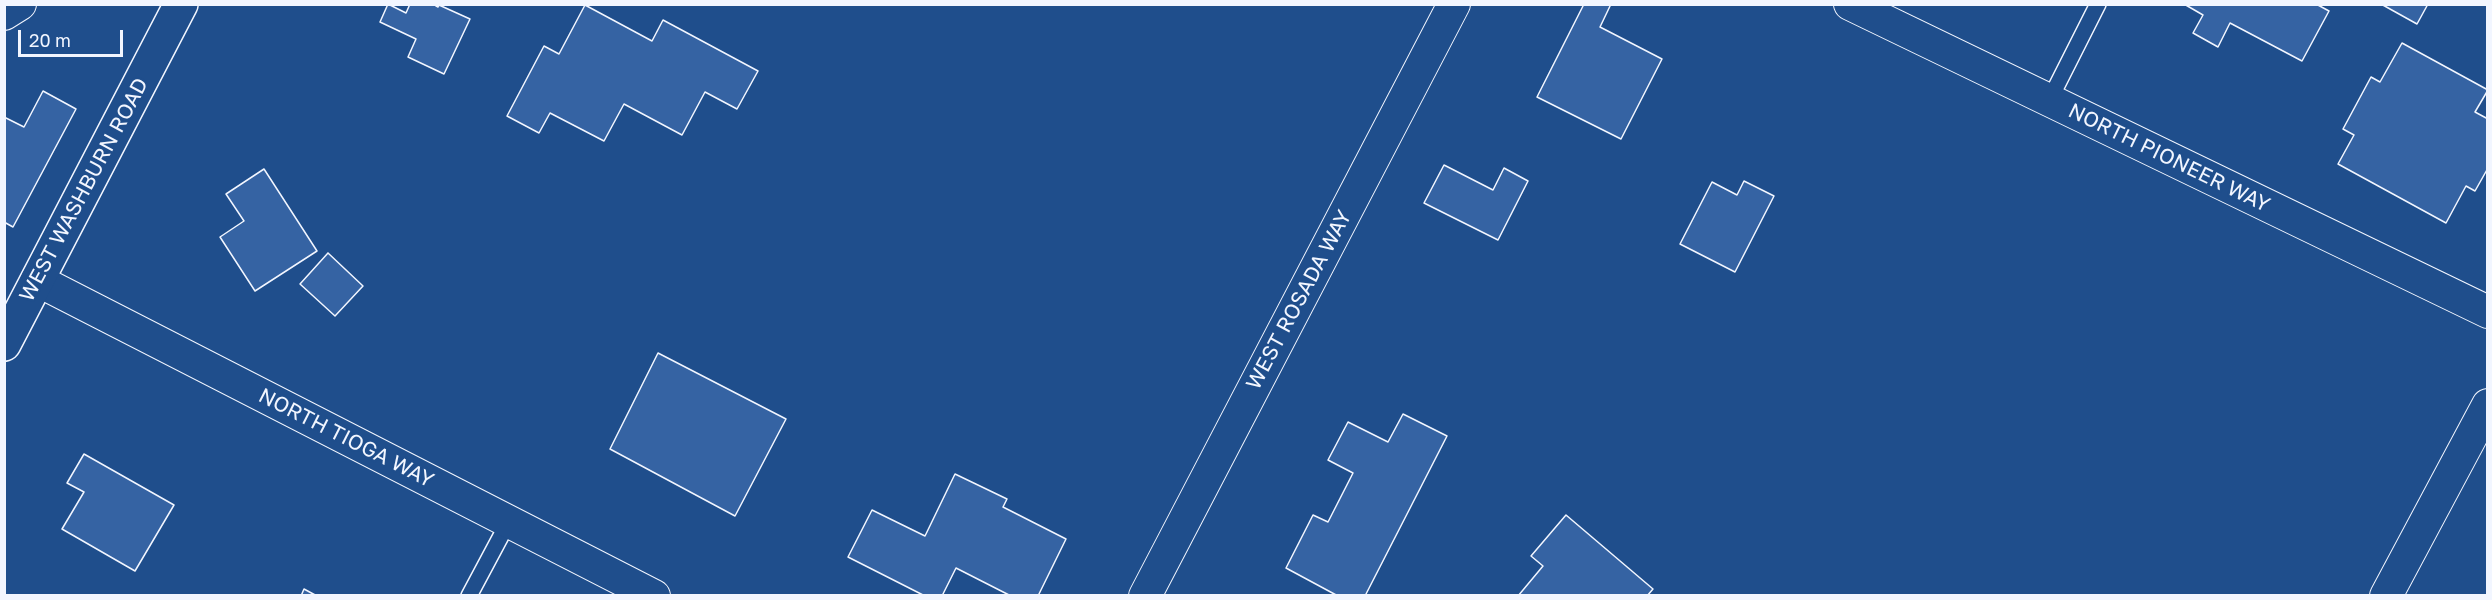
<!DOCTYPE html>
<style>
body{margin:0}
#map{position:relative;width:2492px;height:600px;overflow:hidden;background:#1f4e8c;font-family:"Golos Text",sans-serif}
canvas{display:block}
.frame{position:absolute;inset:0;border:6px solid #f2f6ff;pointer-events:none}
.scale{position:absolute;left:18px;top:30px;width:105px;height:27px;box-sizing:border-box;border:3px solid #f2f6ff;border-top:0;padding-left:8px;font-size:18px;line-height:21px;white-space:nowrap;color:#f2f6ff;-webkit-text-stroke:4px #1f4e8c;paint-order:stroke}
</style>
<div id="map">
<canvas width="2492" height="600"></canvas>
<div class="frame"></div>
<div class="scale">20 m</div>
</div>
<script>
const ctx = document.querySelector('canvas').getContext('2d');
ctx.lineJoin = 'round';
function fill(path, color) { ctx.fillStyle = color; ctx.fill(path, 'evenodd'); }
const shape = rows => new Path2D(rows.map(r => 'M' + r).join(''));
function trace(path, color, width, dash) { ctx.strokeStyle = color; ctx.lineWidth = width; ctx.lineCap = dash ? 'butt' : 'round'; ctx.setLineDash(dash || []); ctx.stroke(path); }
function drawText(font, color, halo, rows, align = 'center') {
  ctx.font = font + ' "Golos Text",sans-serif'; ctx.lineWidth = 4.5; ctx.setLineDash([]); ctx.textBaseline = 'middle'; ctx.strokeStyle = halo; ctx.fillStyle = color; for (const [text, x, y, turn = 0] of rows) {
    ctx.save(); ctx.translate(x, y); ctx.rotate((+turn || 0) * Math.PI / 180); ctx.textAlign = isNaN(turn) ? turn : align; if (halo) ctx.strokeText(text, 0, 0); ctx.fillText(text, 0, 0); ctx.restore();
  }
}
const building = shape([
 [388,4,406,13,410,4,433,4,438,7,439,5,470,19,444,74,408,57,416,39,380,22,388,4],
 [1584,4,1611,4,1600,27,1662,59,1621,139,1537,97,1584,4],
 [2184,4,2316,4,2329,11,2302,61,2230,23,2218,47,2193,33,2203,15,2184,4],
 [2381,4,2428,4,2417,24,2381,4],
 [585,5,652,41,663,20,758,71,737,109,705,92,682,135,624,104,604,141,550,113,539,133,507,116,544,46,559,54,585,5],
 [2402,43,2488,90,2475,112,2488,119,2488,168,2475,191,2466,186,2446,223,2338,164,2354,135,2343,129,2371,77,2380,82,2402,43],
 [43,91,76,109,13,227,4,222,4,117,24,127,43,91],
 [1444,165,1493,190,1504,168,1528,181,1498,240,1424,203,1444,165],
 [264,169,317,251,255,291,220,237,244,221,226,194,264,169],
 [1744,181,1774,196,1735,272,1680,244,1712,182,1737,195,1744,181],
 [328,253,363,286,335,316,300,284,328,253],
 [658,353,786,419,735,516,610,449,658,353],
 [1403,414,1447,436,1365,596,1338,596,1286,568,1313,515,1328,522,1353,473,1328,460,1348,422,1388,442,1403,414],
 [84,454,174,505,135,571,62,529,84,492,67,483,84,454],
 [955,474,1007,499,1003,507,1066,539,1038,596,1011,596,956,568,942,596,925,596,848,557,872,510,925,536,955,474],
 [1566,515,1653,589,1647,596,1518,596,1543,566,1531,556,1566,515],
 [304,589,317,596,301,596,304,589]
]);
const lane = shape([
 [2049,101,2098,4],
 [469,596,509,521]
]);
const street = shape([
 [1850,4,2488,312],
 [4,14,20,4],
 [37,280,654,596],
 [1145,596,1454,4],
 [2386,596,2488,405]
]);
const secondary = shape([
 [4,344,181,4]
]);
const streetNames = [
 ["NORTH PIONEER WAY",2169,158,26],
 ["WEST WASHBURN ROAD",84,190,-62],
 ["WEST ROSADA WAY",1299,300,-62],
 ["NORTH TIOGA WAY",346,438,27]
];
fill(building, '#3563a3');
trace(building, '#f2f6ff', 1.5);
trace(lane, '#f2f6ff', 18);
trace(street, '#f2f6ff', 34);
trace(secondary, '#f2f6ff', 36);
trace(lane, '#1f4e8c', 15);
trace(street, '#1f4e8c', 32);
trace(secondary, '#1f4e8c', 33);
drawText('21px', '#f2f6ff', '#1f4e8c', streetNames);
</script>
